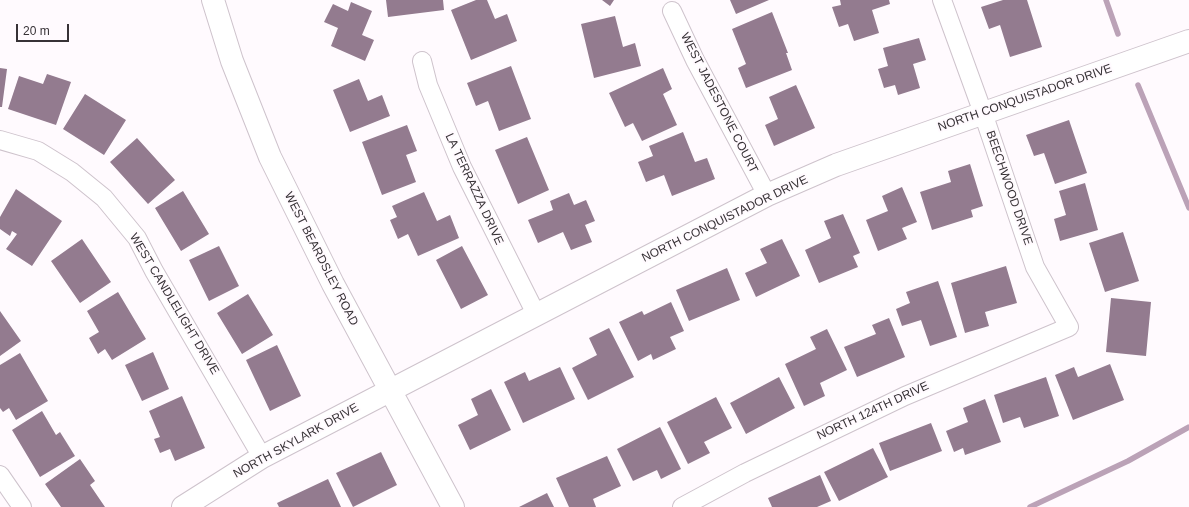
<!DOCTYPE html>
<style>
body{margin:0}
#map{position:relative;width:1189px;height:507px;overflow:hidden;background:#fffafe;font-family:Arial,sans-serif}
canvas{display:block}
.scale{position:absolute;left:16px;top:24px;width:53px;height:18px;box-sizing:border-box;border:2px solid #373236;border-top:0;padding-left:5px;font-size:12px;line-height:14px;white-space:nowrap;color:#373236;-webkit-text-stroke:3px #fffafe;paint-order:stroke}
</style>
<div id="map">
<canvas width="1189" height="507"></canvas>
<div class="scale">20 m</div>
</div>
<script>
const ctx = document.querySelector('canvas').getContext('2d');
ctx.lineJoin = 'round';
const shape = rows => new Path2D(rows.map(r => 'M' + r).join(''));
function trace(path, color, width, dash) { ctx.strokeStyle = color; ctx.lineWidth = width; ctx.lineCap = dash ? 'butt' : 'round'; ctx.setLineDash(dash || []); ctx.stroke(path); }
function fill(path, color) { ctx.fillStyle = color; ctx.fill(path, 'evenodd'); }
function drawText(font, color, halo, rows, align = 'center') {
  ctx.font = font + ' Arial,sans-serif'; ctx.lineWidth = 4; ctx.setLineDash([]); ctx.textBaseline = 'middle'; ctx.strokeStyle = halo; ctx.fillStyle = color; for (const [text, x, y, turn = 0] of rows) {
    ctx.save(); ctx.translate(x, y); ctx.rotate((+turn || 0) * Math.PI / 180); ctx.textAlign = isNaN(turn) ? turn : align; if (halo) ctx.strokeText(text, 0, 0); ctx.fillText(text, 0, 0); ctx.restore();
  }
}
const stream = shape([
 [1106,0,1118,34],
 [1138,85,1189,208],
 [1030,507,1128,461,1189,427]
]);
const building = shape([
 [386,0,443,0,444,10,388,17],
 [476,0,487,0,495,19,507,14,517,41,471,60,451,10],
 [602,0,614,0,610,6],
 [730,0,769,0,736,14],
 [840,0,889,0,890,4,872,10,879,33,854,41,848,24,839,27,832,7,841,5],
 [1003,0,1027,0,1042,47,1010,57,1000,25,989,29,981,7],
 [351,2,372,11,362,35,374,40,365,61,331,46,338,28,324,22,333,4,348,11],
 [772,12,788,53,786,53,792,70,746,88,738,68,746,64,732,29],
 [615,16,623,47,635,43,641,66,594,78,581,24],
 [919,38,926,60,913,64,920,88,898,95,895,85,884,88,878,69,888,66,883,48],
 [511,66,531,119,499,131,488,101,476,106,467,83],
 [0,68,7,69,2,107,0,107],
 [663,68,672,89,663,94,677,125,642,141,633,123,625,127,609,93],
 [47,74,71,82,56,125,8,109,19,76,43,84],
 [359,79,368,101,382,95,390,116,350,132,333,90],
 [796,85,815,128,774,146,765,125,778,119,769,97],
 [85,94,126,120,104,155,63,129],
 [1069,120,1087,173,1055,184,1044,153,1034,156,1026,135],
 [407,125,417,151,406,155,416,182,382,195,362,142],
 [683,132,695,162,707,158,715,179,672,196,664,175,646,182,638,162,653,156,649,146],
 [527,137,549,190,518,204,495,150],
 [137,138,175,180,148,204,110,162],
 [970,164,983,206,971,210,973,217,932,230,920,192,951,182,948,171],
 [1085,183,1098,230,1060,241,1054,219,1066,215,1059,191],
 [902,187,917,222,902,228,907,239,878,251,866,220,888,211,882,196],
 [16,189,62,221,32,266,6,249,17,234,12,231,10,236,0,229,0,217],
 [183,191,209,234,181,251,155,208],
 [424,192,437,221,450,215,459,238,418,256,408,234,398,239,390,220,397,217,392,206],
 [569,193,574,205,586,200,595,221,585,225,592,242,571,250,563,232,538,243,528,220,553,210,550,201],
 [843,214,860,253,853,256,858,267,819,283,805,250,831,238,824,221],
 [1123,232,1139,281,1105,292,1089,243],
 [82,239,111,282,80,303,51,261],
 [782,239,800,276,756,297,745,273,767,263,760,249],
 [219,246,239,286,209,301,189,260],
 [462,246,488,295,461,309,436,260],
 [1006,266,1017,303,985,312,989,326,965,333,951,283],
 [727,268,740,300,689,321,676,290],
 [938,281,957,337,930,346,921,320,902,326,896,309,910,303,906,292],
 [118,292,146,339,112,360,105,349,98,354,89,338,99,332,87,311],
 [248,294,273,335,242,354,217,313],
 [1111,298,1151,302,1146,356,1106,352],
 [671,302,684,331,670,337,676,349,653,360,651,354,638,361,619,322,642,311,644,315],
 [0,311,21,341,0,356],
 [889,318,905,357,857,377,844,347,876,334,872,325],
 [609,328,634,377,588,400,572,368,597,355,589,338],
 [827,329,847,370,820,383,825,396,804,406,785,364,816,349,810,337],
 [277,345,301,396,270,411,246,360],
 [153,352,169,389,142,401,125,365],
 [20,353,48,401,16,420,9,408,3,412,0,408,0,365],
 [1110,364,1124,400,1073,420,1055,375,1074,367,1078,377],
 [560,367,575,399,523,423,504,382,525,372,529,381],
 [779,377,795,408,746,434,730,403],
 [1046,377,1059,416,1024,428,1020,417,1003,423,994,395],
 [491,389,511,430,470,450,458,425,478,415,471,399],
 [182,396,205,448,175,461,170,449,160,453,154,439,160,437,149,411],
 [716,397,732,428,704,442,710,453,688,464,667,422],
 [985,399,1001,442,965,455,963,448,954,452,946,431,968,422,963,408],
 [42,411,56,435,60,432,75,456,40,477,12,430],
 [931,423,942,451,890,471,879,443],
 [660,427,681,469,661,479,657,470,633,481,617,449],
 [873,448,888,477,839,501,824,472],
 [381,452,397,485,353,507,336,473],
 [607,456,621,486,593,499,596,507,569,507,556,478],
 [80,459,95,481,90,485,105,507,61,507,45,484],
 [820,475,831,501,817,507,772,507,768,498],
 [328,479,341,507,279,507,277,503],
 [547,493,554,507,519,507]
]);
const street = shape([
 [672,11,695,60,767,195],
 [422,61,428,85,462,167,536,314],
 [0,140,38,151,72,172,104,198,137,238,154,271,262,457],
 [0,475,22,507],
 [682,507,745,473,905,396,1069,327,1035,267,983,113,942,0]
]);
const secondary = shape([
 [213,0,232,61,270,157,333,284,453,507],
 [183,507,262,457,767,195,836,165,1189,41]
]);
const streetNames = [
 ["NORTH CONQUISTADOR DRIVE",1025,98,-19],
 ["WEST JADESTONE COURT",719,103,63],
 ["BEECHWOOD DRIVE",1009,188,71],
 ["LA TERRAZZA DRIVE",474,189,65],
 ["NORTH CONQUISTADOR DRIVE",725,219,-26],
 ["WEST BEARDSLEY ROAD",321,259,63],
 ["WEST CANDLELIGHT DRIVE",174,304,59],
 ["NORTH 124TH DRIVE",873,411,-25],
 ["NORTH SKYLARK DRIVE",296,441,-29]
];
trace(stream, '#bba2b7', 5.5);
fill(building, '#937b8f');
trace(street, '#cec3cc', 20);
trace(secondary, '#cec3cc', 24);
trace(street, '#fff', 18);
trace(secondary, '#fff', 22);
drawText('12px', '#373236', '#fffafe', streetNames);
</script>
